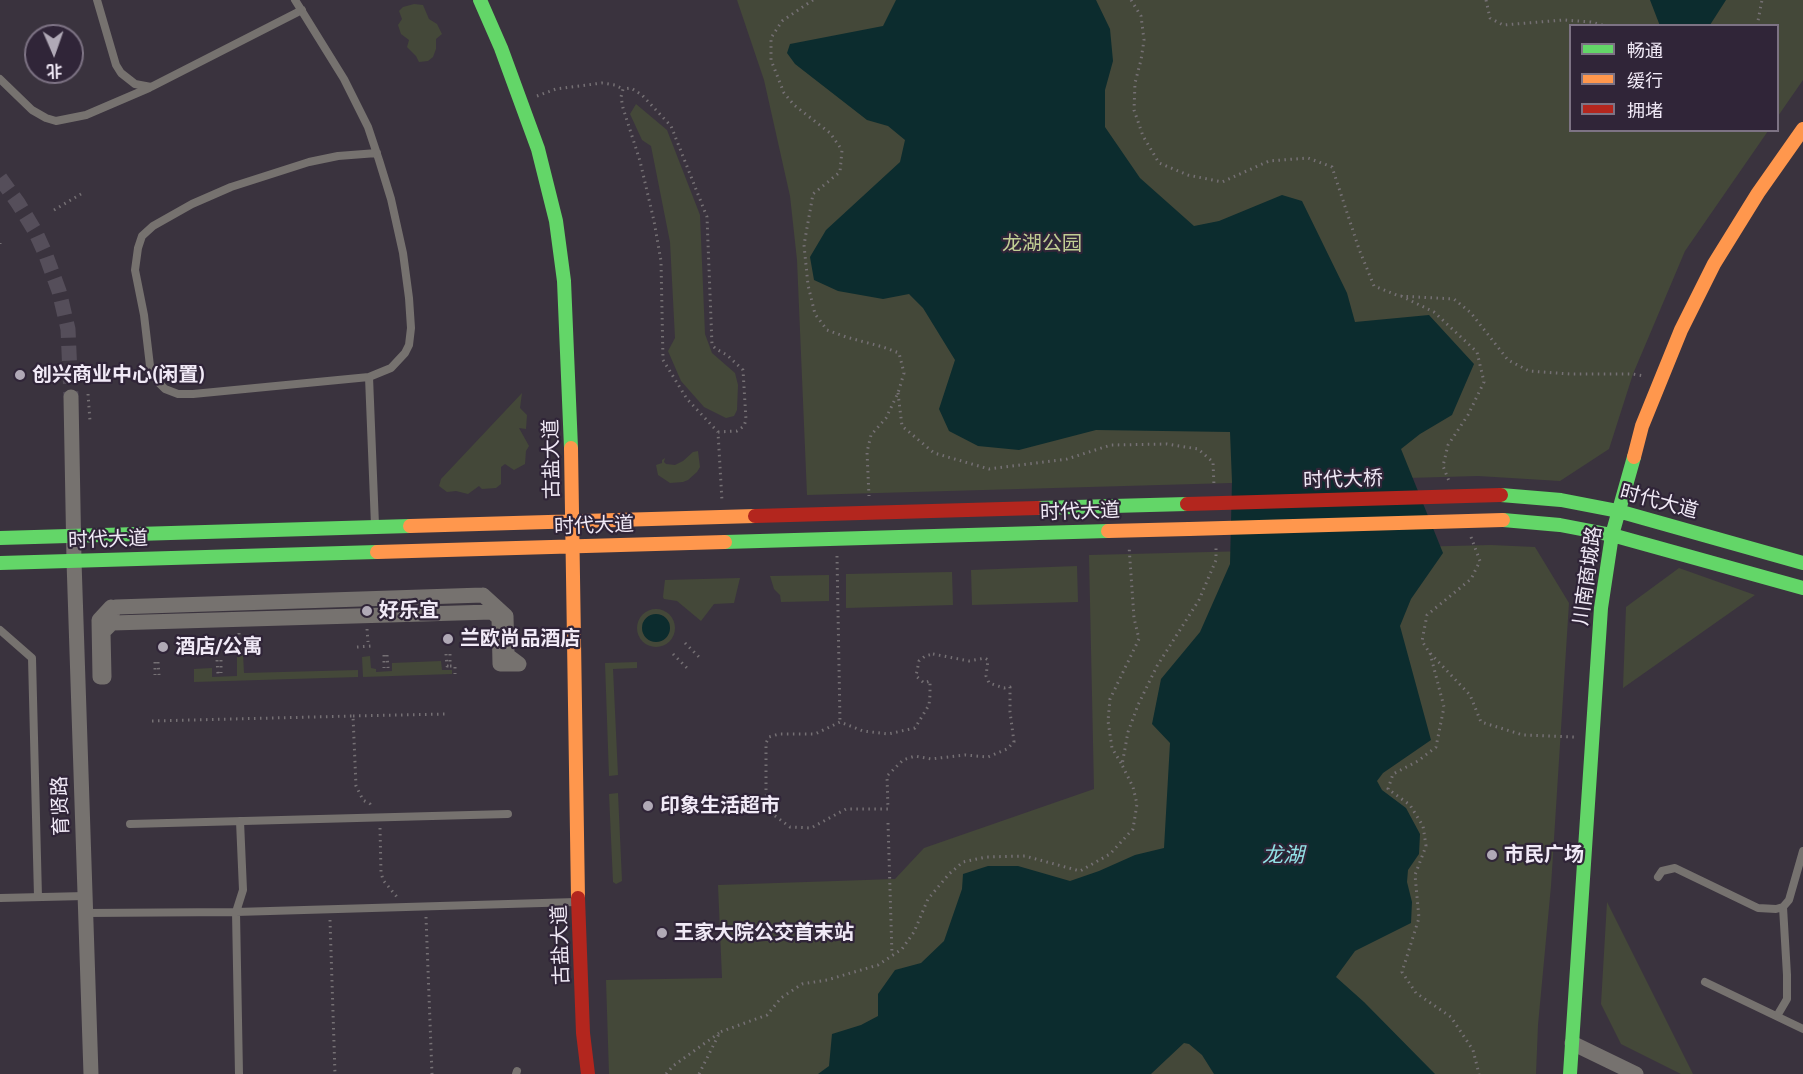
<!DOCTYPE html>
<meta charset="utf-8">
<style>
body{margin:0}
#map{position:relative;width:1803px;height:1074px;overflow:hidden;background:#3a333e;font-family:Cabin,"Noto Sans SC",sans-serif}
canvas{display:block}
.legend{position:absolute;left:1569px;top:24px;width:210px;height:108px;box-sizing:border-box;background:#302538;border:2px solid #7d7384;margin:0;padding:8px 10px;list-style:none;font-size:18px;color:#f0e9f6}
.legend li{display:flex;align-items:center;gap:12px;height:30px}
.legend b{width:30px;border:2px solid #7d7384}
.north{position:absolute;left:24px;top:24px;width:60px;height:60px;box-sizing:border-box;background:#302538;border:2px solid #7d7384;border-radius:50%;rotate:178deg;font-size:16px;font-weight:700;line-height:24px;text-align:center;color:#f0e9f6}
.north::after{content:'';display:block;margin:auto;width:21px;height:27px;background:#b0a9b6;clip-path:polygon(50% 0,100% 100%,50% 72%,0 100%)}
</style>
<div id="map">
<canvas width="1803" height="1074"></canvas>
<ul class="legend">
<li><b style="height:8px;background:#63d668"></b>畅通</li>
<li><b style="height:8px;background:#ff974d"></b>缓行</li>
<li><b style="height:8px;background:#b3261e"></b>拥堵</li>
</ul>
<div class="north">北</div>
</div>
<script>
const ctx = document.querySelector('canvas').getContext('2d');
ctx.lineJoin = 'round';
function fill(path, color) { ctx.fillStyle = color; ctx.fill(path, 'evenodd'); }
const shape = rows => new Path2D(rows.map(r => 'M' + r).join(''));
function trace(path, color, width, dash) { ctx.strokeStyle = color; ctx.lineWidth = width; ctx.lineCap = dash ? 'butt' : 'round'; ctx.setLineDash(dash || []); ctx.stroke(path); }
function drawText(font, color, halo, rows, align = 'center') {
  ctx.font = font + ' Cabin,"Noto Sans SC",sans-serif'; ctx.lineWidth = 4.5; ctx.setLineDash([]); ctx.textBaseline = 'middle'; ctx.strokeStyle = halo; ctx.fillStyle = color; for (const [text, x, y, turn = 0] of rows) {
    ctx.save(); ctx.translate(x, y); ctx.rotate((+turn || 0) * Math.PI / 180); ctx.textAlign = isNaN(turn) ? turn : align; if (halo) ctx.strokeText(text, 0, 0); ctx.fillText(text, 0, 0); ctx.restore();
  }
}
const green = shape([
 [737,0,1803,0,1803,80,1778,116,1778,26,1570,26,1570,130,1768,131,1685,251,1633,374,1609,449,1560,481,1478,476,807,495,797,260,790,196,764,80],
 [414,4,423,5,429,19,437,24,442,34,436,39,436,49,433,57,428,61,419,62,416,56,407,47,409,40,401,34,398,25,402,19,399,11,403,7],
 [636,104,667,130,700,215,705,334,712,353,735,373,738,385,737,410,734,416,726,418,704,407,681,381,668,351,675,338,670,242,651,146,642,140,630,114],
 [522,393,520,408,527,415,526,429,519,428,529,446,526,451,525,464,514,470,505,464,501,467,501,484,496,488,482,489,479,486,468,494,456,491,447,492,439,486,441,479],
 [698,451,700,467,697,472,688,480,683,482,670,483,658,475,656,465,662,463,662,460,665,458,664,462,666,464,675,465,683,461,693,452],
 [1491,545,1535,547,1569,603,1551,886,1538,1025,1536,1074,609,1074,606,980,722,978,718,885,895,879,924,848,1094,789,1089,555],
 [1077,566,1078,602,972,605,971,570],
 [1679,568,1755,595,1623,688,1626,607],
 [952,572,953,605,846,608,846,574],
 [829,575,829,601,781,602,780,595,774,589,770,576],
 [740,578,734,603,714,604,701,621,677,601,664,599,663,597,665,580],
 '637 628a19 19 0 1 1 38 0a19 19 0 1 1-38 0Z',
 [237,654,243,654,244,673,358,670,358,677,194,682,194,669,212,668,212,677,237,676],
 [370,656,371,668,376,669,376,672,392,671,392,663,441,661,442,670,452,670,452,674,363,677,362,657],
 [637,662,637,668,613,669,618,775,609,776,605,663],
 [618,793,622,881,616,884,613,882,609,794],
 [1607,902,1693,1074,1694,1074,1681,1074,1621,1044,1601,1004]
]);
const water = shape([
 [896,0,1096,0,1110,29,1113,61,1105,90,1105,127,1140,178,1194,226,1219,221,1282,195,1302,201,1347,293,1355,322,1429,315,1474,364,1452,415,1420,434,1401,449,1443,553,1411,599,1400,626,1431,740,1383,773,1377,781,1382,790,1406,808,1420,834,1419,854,1408,870,1407,882,1412,902,1411,923,1355,951,1336,977,1364,1002,1435,1074,1214,1074,1202,1055,1189,1044,1184,1043,1151,1074,818,1074,829,1066,832,1034,861,1025,878,1016,878,994,895,970,921,963,944,941,962,889,963,874,988,866,1018,866,1070,881,1099,871,1135,855,1164,848,1170,743,1152,724,1161,679,1200,632,1230,564,1232,482,1230,432,1096,430,1019,450,978,446,949,431,939,409,955,360,923,308,909,294,883,299,838,291,814,280,810,257,826,230,900,162,905,140,888,126,867,120,795,64,787,53,790,44,883,26],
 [1650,0,1726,0,1710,25,1660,26],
 '642 628a14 14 0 1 1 28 0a14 14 0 1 1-28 0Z'
]);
const streetTunnel = shape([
 [0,178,18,203,35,231,45,253,59,291,68,329,71,397]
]);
const path = shape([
 [813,0,782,21,771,38,771,60,784,93,794,105,830,133,842,150,840,172,813,194,804,245,808,285,815,314,827,330,846,337,883,347,899,353,904,373,898,393,886,418,871,435,867,452,869,496],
 [1131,0,1141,16,1144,40,1141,60,1135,83,1134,110,1143,136,1159,163,1188,175,1222,182,1269,161,1308,158,1332,167,1359,249,1374,286,1399,296,1454,299,1471,313,1508,360,1529,371,1570,374,1633,374,1644,376],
 [1486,0,1490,18,1503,25,1564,20,1591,22,1606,26],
 [1757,26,1762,0],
 [537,96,556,89,602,83,615,85,623,89],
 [54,210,81,194],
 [0,243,0,244],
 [1401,296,1434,312,1477,352,1484,382,1468,415,1448,445,1443,466,1449,481],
 [898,393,902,426,934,453,989,469,1067,459,1111,445,1167,444,1198,449,1213,462,1214,486],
 [88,394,90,421],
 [718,432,737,431,744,426,746,420,743,370,727,355,716,349,712,345,707,217,671,126,642,95,631,88,623,89,621,97,623,108,640,161,654,221,661,261,663,360,687,399,718,432,722,501],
 [1471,537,1480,561,1471,579,1427,615,1422,641,1429,652,1470,695,1481,722,1523,735,1575,737],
 [837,556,840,722],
 [367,629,368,642],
 [239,633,239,647],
 [685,643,701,659],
 [357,647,371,646],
 [234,651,247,650],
 [1430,653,1444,707,1436,747,1418,761,1393,774,1388,789,1410,805,1423,826,1426,846,1415,875,1419,918,1402,972,1416,993,1451,1017,1473,1050,1479,1074],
 [446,654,447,666,450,666],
 [450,654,450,666,455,666,455,674],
 [673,654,690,671],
 [933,654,969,661,985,658,988,660,986,676,989,683,1004,688,1010,687,1010,712,1014,742,1007,749,988,757,965,755,931,759,915,756,903,760,887,776,888,809,846,809,811,828,790,827,771,813,766,794,766,743,769,737,779,734,815,734,840,722,863,731,888,734,915,728,929,705,930,695,930,681,924,683,916,676,919,661,925,656,933,654],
 [384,655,384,668],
 [387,655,388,668],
 [217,660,218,674],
 [221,660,221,673],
 [155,662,155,675],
 [158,662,159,675],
 [353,716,448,714],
 [152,721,353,716,356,786,363,800,370,804,372,808],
 [1121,763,1112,748,1108,721,1110,699,1139,639,1134,618,1129,546],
 [888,823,892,955],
 [380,828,381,872,383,880,397,897],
 [426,917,432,1074],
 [330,920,335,1074],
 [666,1074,673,1066,719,1033],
 [699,1074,720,1032,767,1015,781,998,802,984,827,980,878,965,902,949,914,932,928,899,949,874,963,862,986,857,1025,856,1080,871,1110,854,1133,829,1137,804,1133,787,1122,765,1128,732,1138,705,1157,666,1199,600,1216,560,1216,546]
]);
const lane = shape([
 [97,0,116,65,121,73,135,84,151,87,302,10],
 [295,0,344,79,368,127,379,160,391,199,403,253,409,298,411,328,409,345,405,353,391,368,369,377,193,394,178,394,165,389,156,380,150,366,144,315,135,270,138,248,142,236,153,226,192,204,231,187,309,162,338,156,377,153],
 [0,79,32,110,46,118,56,121,86,115,149,88],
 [369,377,375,525],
 [0,630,32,658,38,897],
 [130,824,508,814],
 [1658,877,1662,871,1675,868,1758,908,1776,909,1783,907,1789,900,1803,851],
 [0,898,85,896],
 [86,913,236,912,243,890,240,821],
 [1705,982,1803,1029],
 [1777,1016,1787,999,1787,975,1783,907],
 [239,1074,236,912,576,902],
 [516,1074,517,1071]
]);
const street = shape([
 [71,397,74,561,91,1074],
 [483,595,506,616,507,655,519,664,500,664,499,618,492,612,112,623,103,632,104,677,100,677,99,620,111,607,114,610,116,607,483,595],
 [1572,1043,1636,1074]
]);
const fast = shape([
 [480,0,501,48,538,149,556,221,564,281,571,448],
 [1501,495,1561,500,1618,511,1803,563],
 [1038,508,1187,504],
 [1503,520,1560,525,1612,535,1803,588],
 [0,538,410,526],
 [725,542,1108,531],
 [0,563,377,552],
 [1570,1074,1601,608,1612,535,1634,457]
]);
const slow = shape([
 [571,448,578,898],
 [1634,457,1642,426,1681,330,1714,264,1758,193,1803,129],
 [410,526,755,516],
 [1108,531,1189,529],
 [377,552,725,542]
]);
const jam = shape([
 [755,516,1038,508],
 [578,898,583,1033,588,1074]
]);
const slowBridge = shape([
 [1189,529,1503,520]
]);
const jamBridge = shape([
 [1187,504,1501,495]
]);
const markers = [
 [20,375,6,"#b0a9b6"],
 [367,611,6,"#b0a9b6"],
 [448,639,6,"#b0a9b6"],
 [163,647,6,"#b0a9b6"],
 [648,806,6,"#b0a9b6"],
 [1492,855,6,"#b0a9b6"],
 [662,933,6,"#b0a9b6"]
];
const parkNames = [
 ["龙湖公园",1042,244]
];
const poiNames = [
 ["创兴商业中心(闲置)",32,375],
 ["好乐宜",379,611],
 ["兰欧尚品酒店",460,639],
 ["酒店/公寓",175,647],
 ["印象生活超市",660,806],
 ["市民广场",1504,855],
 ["王家大院公交首末站",674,933]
];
const streetNames = [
 ["古盐大道",552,459,-91],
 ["时代大桥",1343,480,-2],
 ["时代大道",1659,502,15],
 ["时代大道",1080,512,-2],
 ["时代大道",594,526,-2],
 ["时代大道",108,540,-2],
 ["川南商城路",1588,576,-82],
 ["育贤路",61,806,-92],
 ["古盐大道",561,945,-92]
];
const waterNames = [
 ["龙湖",1283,856]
];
fill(green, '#444839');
fill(water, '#0c2c2e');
trace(streetTunnel, '#554e5a', 15, [15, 8]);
trace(path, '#757074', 3, [1.5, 4.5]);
trace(lane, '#76726f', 8);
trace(street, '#76726f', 15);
trace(fast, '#63d668', 14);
trace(slow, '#ff974d', 14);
trace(jam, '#b3261e', 14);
trace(slowBridge, '#ff974d', 14);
trace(jamBridge, '#b3261e', 14);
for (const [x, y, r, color] of markers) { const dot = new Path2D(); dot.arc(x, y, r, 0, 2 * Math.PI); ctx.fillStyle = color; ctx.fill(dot); trace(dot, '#302538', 2); }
drawText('20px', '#c0cd93', '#302538', parkNames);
drawText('bold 20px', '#f0e9f6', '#302538', poiNames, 'left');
drawText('20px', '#f0e9f6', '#302538', streetNames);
drawText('italic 21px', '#93e3e7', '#302538', waterNames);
</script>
